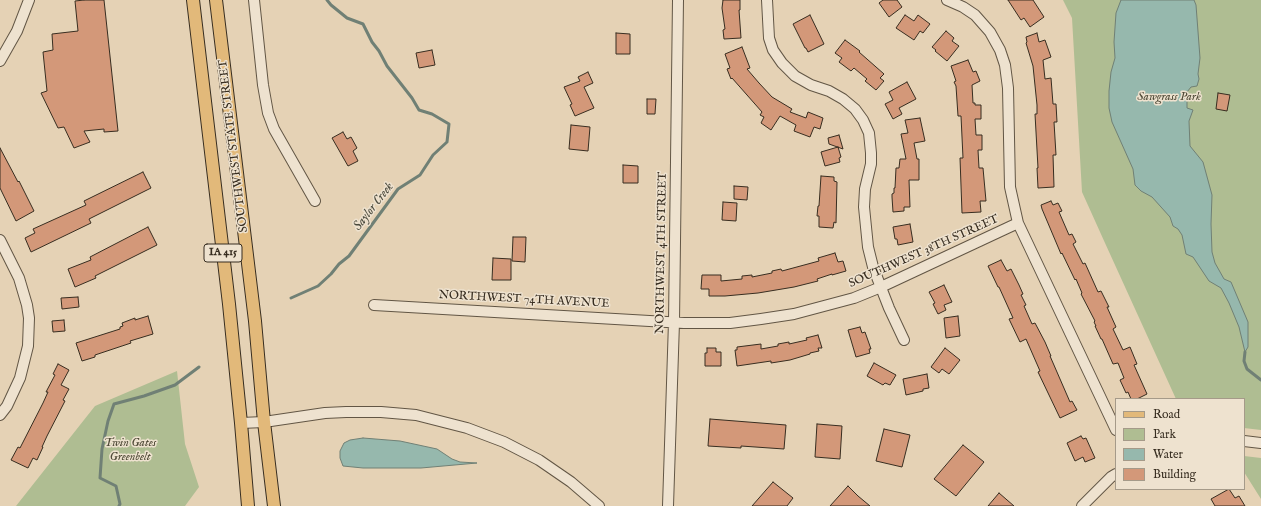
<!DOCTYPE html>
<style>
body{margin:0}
#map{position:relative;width:1261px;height:506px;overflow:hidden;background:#e5d2b5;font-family:"IM FELL English",serif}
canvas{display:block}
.legend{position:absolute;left:1115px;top:398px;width:130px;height:92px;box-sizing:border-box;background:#eee2cf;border:1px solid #a59a89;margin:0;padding:5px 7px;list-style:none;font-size:12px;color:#372d20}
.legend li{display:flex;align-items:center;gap:8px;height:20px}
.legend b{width:20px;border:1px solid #a59a89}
</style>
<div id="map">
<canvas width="1261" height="506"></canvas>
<ul class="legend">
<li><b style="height:5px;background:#e2b97a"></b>Road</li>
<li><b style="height:11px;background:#afbd92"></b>Park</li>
<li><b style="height:11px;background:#96b8ad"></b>Water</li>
<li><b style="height:11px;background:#d39879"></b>Building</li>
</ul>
</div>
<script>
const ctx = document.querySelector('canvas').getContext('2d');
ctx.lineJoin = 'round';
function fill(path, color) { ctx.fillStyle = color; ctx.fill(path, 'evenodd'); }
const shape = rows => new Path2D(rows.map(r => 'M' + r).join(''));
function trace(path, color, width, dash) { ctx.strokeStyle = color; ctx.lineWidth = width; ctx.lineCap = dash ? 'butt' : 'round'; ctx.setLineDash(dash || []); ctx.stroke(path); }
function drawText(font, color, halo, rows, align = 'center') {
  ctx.font = font + ' "IM FELL English",serif'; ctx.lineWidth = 3; ctx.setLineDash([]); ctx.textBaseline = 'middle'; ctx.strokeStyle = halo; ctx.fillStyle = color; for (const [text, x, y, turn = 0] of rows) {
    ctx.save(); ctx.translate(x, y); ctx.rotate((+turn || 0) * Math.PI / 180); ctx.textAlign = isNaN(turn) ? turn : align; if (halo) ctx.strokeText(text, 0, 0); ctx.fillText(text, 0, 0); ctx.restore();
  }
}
const green = shape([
 [1063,0,1261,0,1261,430,1244,428,1244,399,1176,399,1105,243,1082,192,1072,18],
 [177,371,185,444,199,487,185,506,16,506,95,406],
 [1244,456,1261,458,1261,499,1244,472]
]);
const water = shape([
 [1121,0,1194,0,1196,5,1200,58,1198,74,1199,79,1197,86,1191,87,1187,92,1187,108,1193,110,1189,121,1190,146,1203,162,1212,195,1211,224,1212,252,1215,263,1224,279,1231,282,1248,322,1248,347,1245,352,1239,327,1229,303,1221,288,1209,281,1193,257,1186,254,1182,235,1178,229,1173,226,1170,217,1152,197,1141,191,1135,185,1133,169,1112,122,1109,108,1109,91,1111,72,1115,58,1114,42,1116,13,1121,0],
 [363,438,400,441,437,449,452,459,460,462,477,463,421,468,363,468,343,466,340,458,340,451,344,443,350,440,363,438]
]);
const stream = shape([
 [291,298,318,286,331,274,339,264,349,256,398,189,420,175,433,155,447,142,449,124,432,114,419,110,412,98,387,66,379,51,372,42,363,24,347,18,331,5,327,0],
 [1245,352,1244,361,1247,369,1261,380],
 [119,506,120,504,116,486,100,478,102,449,108,421,114,404,144,396,175,385,199,367]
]);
const building = shape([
 [84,0,104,0,118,131,104,132,104,129,84,131,90,142,74,148,64,127,58,128,41,93,47,91,43,52,53,50,52,34,78,31,75,1,84,0],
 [723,0,740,0,740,10,739,10,741,38,724,39,723,30,725,29,722,8,723,0],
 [883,0,897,0,902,7,889,17,879,3,883,0],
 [1008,0,1033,0,1044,17,1030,27,1024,18,1021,20,1008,0],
 [810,15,824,44,808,52,806,48,805,48,793,24,810,15],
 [905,15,914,21,918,15,930,24,923,33,920,31,914,40,896,28,905,15],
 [946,31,954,38,952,41,959,46,947,61,935,51,936,50,932,47,946,31],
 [616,33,630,34,630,54,616,54,616,33],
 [1037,33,1039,42,1045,40,1051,57,1043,60,1045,79,1051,78,1053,104,1056,104,1057,122,1054,122,1056,155,1053,155,1054,187,1038,188,1037,168,1038,168,1035,114,1037,114,1037,105,1033,66,1026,43,1027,42,1026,37,1037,33],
 [845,40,860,51,859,52,884,74,880,78,884,81,876,90,865,81,867,79,854,68,851,71,839,62,842,58,835,53,845,40],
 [742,47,750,68,747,69,759,83,772,97,792,109,790,112,806,118,808,112,823,118,820,129,814,127,810,137,794,131,796,125,780,116,771,130,761,123,764,117,760,115,762,112,732,78,731,79,727,69,730,68,725,54,742,47],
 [432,50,435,65,419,68,416,53,432,50],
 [968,60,973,72,976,71,980,81,972,85,973,103,975,103,975,105,981,105,981,119,975,119,976,135,982,135,982,150,978,150,979,168,983,168,986,201,980,201,981,212,962,213,960,158,963,158,961,116,958,116,956,86,954,82,956,81,951,66,968,60],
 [588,72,593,83,584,87,594,108,575,116,570,105,572,104,564,87,580,81,578,77,588,72],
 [907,82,916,99,899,108,902,114,893,119,885,104,893,100,889,92,907,82],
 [1218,93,1230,95,1227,111,1216,109,1218,93],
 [647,99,656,99,655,114,647,114,647,99],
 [920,118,925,141,914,143,917,159,919,159,919,180,909,180,910,207,904,207,904,211,893,212,892,197,892,194,894,193,894,188,895,188,896,168,899,168,900,159,906,159,901,134,908,133,905,120,920,118],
 [571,125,590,127,588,151,569,149,571,125],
 [343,132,347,139,351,137,357,148,353,151,358,161,348,166,332,138,343,132],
 [839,135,843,149,829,144,828,138,839,135],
 [838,147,841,157,839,158,840,162,825,166,821,152,838,147],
 [0,148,18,182,19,181,34,211,16,221,0,188,0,148],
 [623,165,638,166,638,183,623,183,623,165],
 [143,172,151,188,89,219,91,223,31,252,25,238,35,233,33,229,86,205,84,201,143,172],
 [821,176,834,177,834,181,837,182,836,223,834,222,833,228,819,227,819,216,817,216,818,206,819,206,821,176],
 [734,186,748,187,747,200,734,199,734,186],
 [1051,201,1053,205,1058,203,1062,211,1059,212,1069,235,1072,234,1076,242,1073,244,1083,264,1085,263,1098,292,1101,291,1109,307,1107,307,1116,327,1113,329,1123,350,1130,347,1137,364,1134,365,1147,394,1137,399,1131,399,1128,392,1126,393,1120,380,1124,378,1118,363,1113,364,1102,339,1101,339,1095,326,1096,326,1094,322,1095,321,1081,294,1082,293,1076,279,1075,280,1062,253,1061,254,1042,209,1041,205,1051,201],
 [723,202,737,203,736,221,722,220,723,202],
 [910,224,913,242,898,245,897,239,895,239,893,227,910,224],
 [148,227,157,245,95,276,96,278,75,287,68,269,91,260,90,257,148,227],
 [513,237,526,237,525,262,512,261,513,237],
 [835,253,838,262,843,261,846,271,832,275,832,274,817,279,818,281,794,287,758,293,725,296,709,296,709,289,701,289,702,275,721,275,721,281,742,279,742,276,752,275,752,277,772,273,772,271,781,269,782,271,819,261,818,258,835,253],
 [493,258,511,259,511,280,492,280,493,258],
 [1001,260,1007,271,1011,269,1019,285,1023,294,1021,295,1026,305,1024,306,1032,324,1035,323,1045,342,1051,356,1050,356,1070,402,1072,401,1077,410,1060,418,1038,372,1040,371,1026,339,1020,342,1009,319,1013,318,999,287,998,287,988,266,1001,260],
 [944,285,952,302,944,305,946,310,938,314,933,304,935,303,929,292,944,285],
 [78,297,79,307,62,309,61,298,78,297],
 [148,316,153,334,130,341,131,343,95,355,95,357,82,361,76,343,120,329,120,327,123,326,122,323,135,318,135,320,148,316],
 [958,316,960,336,946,338,944,318,958,316],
 [64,320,65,331,53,332,52,321,64,320],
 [860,327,862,333,865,332,871,349,869,349,870,353,856,357,848,330,860,327],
 [818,335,822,348,818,348,819,351,810,353,810,354,790,360,771,363,771,361,737,366,735,350,737,350,737,347,761,344,761,349,778,346,778,344,789,342,789,344,807,340,806,338,818,335],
 [707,348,716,348,716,352,721,352,721,366,705,366,705,353,707,353,707,348],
 [945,348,960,360,949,374,942,369,939,373,931,367,945,348],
 [874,363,896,375,890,385,885,383,883,385,867,376,874,363],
 [58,364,69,370,61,385,69,389,63,400,65,401,47,436,42,447,43,447,37,460,33,458,28,468,11,460,18,447,20,448,43,403,48,392,46,392,55,375,53,374,58,364],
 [927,374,929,388,923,389,923,391,906,395,903,379,927,374],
 [710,419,786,425,784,449,741,446,741,448,708,446,710,419],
 [817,424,842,426,840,459,815,457,817,424],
 [884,429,910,435,902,467,876,461,884,429],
 [1081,436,1083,439,1086,438,1095,458,1085,462,1083,457,1075,461,1067,443,1081,436],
 [963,445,984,462,956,496,934,479,963,445],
 [773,482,793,498,787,506,752,506,773,482],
 [848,486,858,496,870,506,830,506,848,486],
 [1229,489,1235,498,1239,496,1245,506,1215,506,1211,499,1229,489],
 [999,493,1014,506,988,506,999,493]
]);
const minor = shape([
 [254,0,263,85,268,113,274,129,315,201],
 [767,0,769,38,773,50,782,63,795,76,811,85,829,91,843,99,855,109,863,120,869,133,871,153,871,164,865,189,864,207,868,247,873,267,889,308,904,340],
 [947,0,963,7,975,15,990,32,1000,50,1005,65,1008,88,1010,187,1018,223,1116,430],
 [0,61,17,31,29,0],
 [0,240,19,278,27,305,29,318,28,346,20,378,7,406,0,415],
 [374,305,684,323,730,323,761,319,794,314,854,298,881,287,1018,223],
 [241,423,264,422,325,413,346,412,381,412,416,415,467,428,504,442,539,460,571,482,599,506],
 [1244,441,1261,443],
 [668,506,674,322,678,0],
 [1082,506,1111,477,1116,474]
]);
const major = shape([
 [193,0,229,304,241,423,248,506],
 [216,0,255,321,264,422,274,506]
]);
const shields = [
 [223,253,38]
];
const shieldNames = [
 ["IA 415",223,253]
];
const parkNames = [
 ["Sawgrass Park",1169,98],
 ["Twin Gates",130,444],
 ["Greenbelt",130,458]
];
const streetNames = [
 ["SOUTHWEST STATE STREET",234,146,-97],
 ["SOUTHWEST 38TH STREET",924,252,-24],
 ["NORTHWEST 4TH STREET",662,253,-89],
 ["NORTHWEST 74TH AVENUE",524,300,3]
];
const waterNames = [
 ["Saylor Creek",374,207,-52]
];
fill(green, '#afbd92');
fill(water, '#96b8ad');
trace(water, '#708075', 1);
trace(stream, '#708075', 3);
fill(building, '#d39879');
trace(building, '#372d20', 1);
trace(minor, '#625645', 12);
trace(major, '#372d20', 14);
trace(minor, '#eee2cf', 10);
trace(major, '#e2b97a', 12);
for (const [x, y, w] of shields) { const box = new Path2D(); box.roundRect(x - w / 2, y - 9, w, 18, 3); ctx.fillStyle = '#eee2cf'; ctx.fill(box); trace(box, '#372d20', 1); }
drawText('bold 11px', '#372d20', null, shieldNames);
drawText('italic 12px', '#4f4a37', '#eee2cf', parkNames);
drawText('12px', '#372d20', '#eee2cf', streetNames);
drawText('italic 13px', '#4a493c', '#eee2cf', waterNames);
</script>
